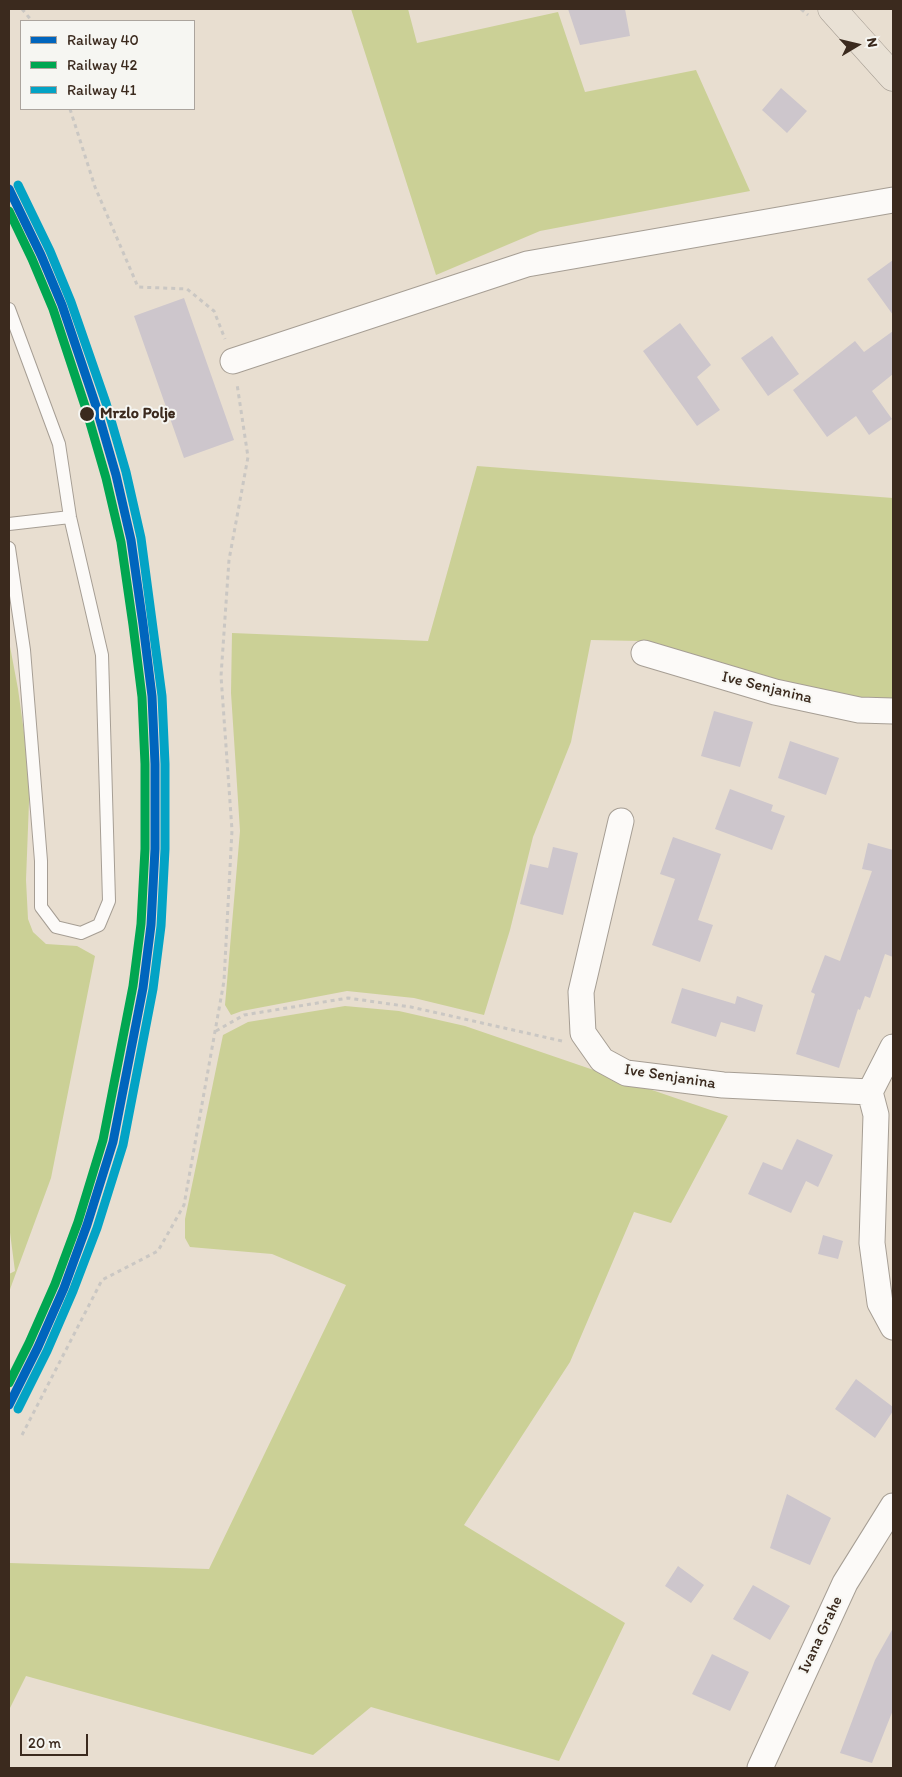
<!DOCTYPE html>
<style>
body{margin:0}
#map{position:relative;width:902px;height:1777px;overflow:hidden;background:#e8ded0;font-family:Itim,sans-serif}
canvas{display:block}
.frame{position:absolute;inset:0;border:10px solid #3b2a1e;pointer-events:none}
.legend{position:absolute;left:20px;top:20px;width:175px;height:90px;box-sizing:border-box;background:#f6f6f2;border:1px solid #aba49d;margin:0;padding:6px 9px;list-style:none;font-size:15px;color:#3b2a1e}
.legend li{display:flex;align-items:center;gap:10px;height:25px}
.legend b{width:25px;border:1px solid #aba49d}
.north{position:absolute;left:832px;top:20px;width:50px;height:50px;-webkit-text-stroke:4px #f6f6f2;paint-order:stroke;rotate:81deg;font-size:14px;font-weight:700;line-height:20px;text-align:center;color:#3b2a1e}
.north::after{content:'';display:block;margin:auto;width:18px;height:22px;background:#3b2a1e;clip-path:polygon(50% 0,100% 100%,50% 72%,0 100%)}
.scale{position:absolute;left:20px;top:1734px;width:68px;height:22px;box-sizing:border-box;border:2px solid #3b2a1e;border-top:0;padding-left:6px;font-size:15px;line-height:18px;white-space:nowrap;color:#3b2a1e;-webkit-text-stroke:4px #f6f6f2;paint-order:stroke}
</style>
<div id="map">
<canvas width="902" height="1777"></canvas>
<div class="frame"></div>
<ul class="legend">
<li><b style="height:6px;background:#0065bd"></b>Railway 40</li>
<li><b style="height:6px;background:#00a651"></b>Railway 42</li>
<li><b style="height:6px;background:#03a3c5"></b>Railway 41</li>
</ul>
<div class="north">N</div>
<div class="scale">20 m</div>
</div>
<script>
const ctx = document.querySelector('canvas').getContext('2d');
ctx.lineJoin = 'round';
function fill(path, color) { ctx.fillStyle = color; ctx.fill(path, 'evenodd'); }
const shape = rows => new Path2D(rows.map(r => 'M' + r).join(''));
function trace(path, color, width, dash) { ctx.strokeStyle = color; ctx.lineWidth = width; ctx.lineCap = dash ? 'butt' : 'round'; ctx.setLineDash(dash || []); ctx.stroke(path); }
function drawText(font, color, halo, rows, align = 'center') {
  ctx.font = font + ' Itim,sans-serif'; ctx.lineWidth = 4; ctx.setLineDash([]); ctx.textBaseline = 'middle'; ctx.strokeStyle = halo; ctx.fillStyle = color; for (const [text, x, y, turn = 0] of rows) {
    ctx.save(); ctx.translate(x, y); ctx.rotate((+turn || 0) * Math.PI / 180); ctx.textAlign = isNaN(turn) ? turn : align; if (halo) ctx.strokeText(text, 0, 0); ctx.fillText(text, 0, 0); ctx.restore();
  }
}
const green = shape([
 [351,9,408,9,417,43,558,12,585,92,696,70,750,191,540,231,436,275],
 [477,466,893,498,893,700,818,695,639,641,591,640,571,742,533,837,510,930,484,1015,414,998,347,991,242,1011,231,1015,225,1005,240,831,231,693,232,633,428,641],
 [9,641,18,689,30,776,26,880,28,919,33,932,46,944,77,946,95,956,51,1178,9,1292,9,1274,15,1271,9,1225],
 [345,1006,399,1011,465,1026,728,1116,671,1223,634,1212,570,1362,464,1525,625,1623,559,1761,371,1707,313,1755,26,1676,9,1710,9,1563,209,1569,346,1285,272,1254,190,1247,185,1238,185,1219,223,1035,248,1022]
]);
const building = shape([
 [568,9,625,9,630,36,580,45],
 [781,88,807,111,787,133,762,110],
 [893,260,893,315,867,279],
 [184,298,234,440,184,458,134,316],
 [680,323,711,365,697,377,720,410,697,426,643,351],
 [893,331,893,374,872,391,892,419,869,435,856,416,827,437,793,390,855,341,864,352],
 [772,336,799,374,768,396,741,358],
 [714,711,753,722,740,767,701,756],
 [790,741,839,758,826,795,778,778],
 [730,789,773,805,771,811,785,816,772,850,715,829],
 [673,837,721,854,698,920,713,925,700,962,652,945,675,879,660,874],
 [868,843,893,850,893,957,885,954,870,998,865,996,860,1010,858,1009,839,1068,796,1054,815,994,811,992,825,955,840,961,872,871,862,869],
 [553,847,578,853,563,915,520,904,530,864,548,868],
 [682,988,735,1004,737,996,763,1005,755,1032,721,1022,716,1037,671,1023],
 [797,1139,833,1155,818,1187,806,1181,791,1213,748,1194,763,1162,782,1170],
 [823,1235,843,1241,838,1259,818,1254],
 [856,1379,893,1407,893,1411,875,1438,835,1409],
 [787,1494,831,1518,810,1565,770,1548],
 [678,1566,704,1585,691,1603,665,1586],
 [753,1585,790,1606,770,1640,733,1619],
 [893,1628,893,1710,872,1763,840,1753,875,1660],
 [712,1654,749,1672,730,1711,692,1694]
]);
const path = shape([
 [22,9,32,21],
 [801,9,808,15],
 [70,109,95,187,138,287,187,289,214,311,225,339],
 [216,1031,244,1015,348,998,411,1007,562,1041],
 [22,1435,102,1280,158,1251,184,1205,224,981,232,830,221,676,229,560,248,457,237,384]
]);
const lane = shape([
 [9,309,59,444,70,517,102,655,109,901,99,925,81,933,56,927,41,907,41,861,24,650,9,548],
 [9,524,70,517]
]);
const street = shape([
 [233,361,527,264,893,200],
 [644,653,775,692,859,710,893,711],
 [621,821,581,992,583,1033,602,1060,626,1073,723,1085,870,1092],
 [893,1047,870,1092,876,1115,872,1243,880,1303,893,1327],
 [760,1768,845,1583,893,1506]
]);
const primary = shape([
 [832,9,893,77]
]);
const rail1 = shape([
 [9,189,41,255,62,305,96,406,116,475,131,540,143,624,152,696,155,764,155,849,151,925,143,988,113,1142,87,1225,64,1288,38,1347,9,1405]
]);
const rail2 = shape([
 [9,211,32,259,53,309,86,409,106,478,121,542,133,625,142,697,145,764,145,849,141,924,133,986,103,1140,78,1222,55,1284,29,1343,9,1383]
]);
const rail3 = shape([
 [18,1409,47,1351,73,1291,97,1228,123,1145,153,989,161,926,165,849,165,764,162,696,141,538,126,472,106,403,71,302,50,251,18,185]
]);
const markers = [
 [87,414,8,"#3b2a1e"]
];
const stopNames = [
 ["Mrzlo Polje",100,414]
];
const streetNames = [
 ["Ive Senjanina",767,688,14],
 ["Ive Senjanina",670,1077,9],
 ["Ivana Grahe",821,1635,-65]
];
fill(green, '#cbd096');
fill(building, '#cdc6cc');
trace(lane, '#a69e94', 14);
trace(street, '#a69e94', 27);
trace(primary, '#a69e94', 29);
trace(path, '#cac7c3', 3, [4, 4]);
trace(lane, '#fcfaf8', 12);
trace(street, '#fcfaf8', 25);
trace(primary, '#e9e1d5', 28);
trace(rail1, '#0065bd', 9);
trace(rail2, '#00a651', 9);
trace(rail3, '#03a3c5', 9);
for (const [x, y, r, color] of markers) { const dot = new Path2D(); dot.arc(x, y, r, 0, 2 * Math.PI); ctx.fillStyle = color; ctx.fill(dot); trace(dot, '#f6f6f2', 2); }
drawText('bold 16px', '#3b2a1e', '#f6f6f2', stopNames, 'left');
drawText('16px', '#3b2a1e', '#f6f6f2', streetNames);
</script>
